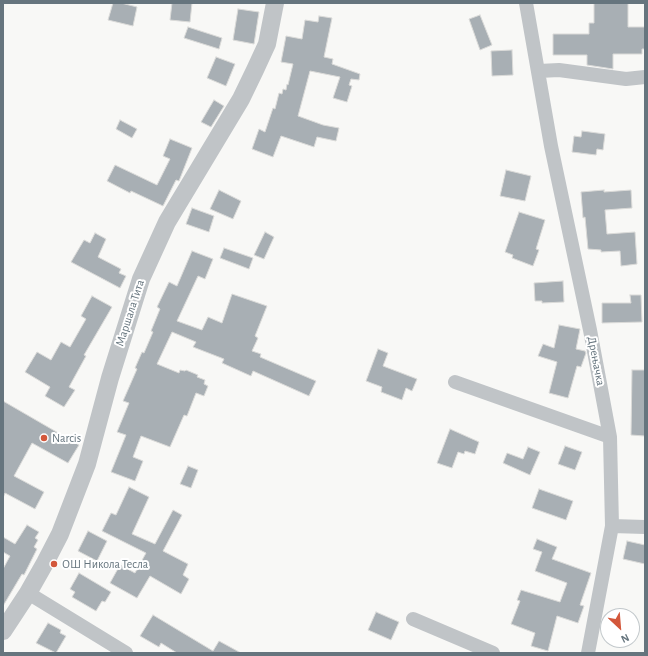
<!DOCTYPE html>
<meta charset="utf-8">
<style>
body{margin:0}
#map{position:relative;width:648px;height:656px;overflow:hidden;background:#f8f8f6;font-family:"Alegreya Sans",sans-serif}
canvas{display:block}
.frame{position:absolute;inset:0;border:4px solid #66757e;pointer-events:none}
.north{position:absolute;left:600px;top:608px;width:40px;height:40px;box-sizing:border-box;background:#fff;border:1px solid #c2c8cb;border-radius:50%;rotate:154deg;font-size:11px;font-weight:700;line-height:16px;text-align:center;color:#66757e}
.north::after{content:'';display:block;margin:auto;width:14px;height:18px;background:#d3573b;clip-path:polygon(50% 0,100% 100%,50% 72%,0 100%)}
</style>
<div id="map">
<canvas width="648" height="656"></canvas>
<div class="frame"></div>
<div class="north">N</div>
</div>
<script>
const ctx = document.querySelector('canvas').getContext('2d');
ctx.lineJoin = 'round';
function fill(path, color) { ctx.fillStyle = color; ctx.fill(path, 'evenodd'); }
const shape = rows => new Path2D(rows.map(r => 'M' + r).join(''));
function trace(path, color, width, dash) { ctx.strokeStyle = color; ctx.lineWidth = width; ctx.lineCap = dash ? 'butt' : 'round'; ctx.setLineDash(dash || []); ctx.stroke(path); }
function drawText(font, color, halo, rows, align = 'center') {
  ctx.font = font + ' "Alegreya Sans",sans-serif'; ctx.lineWidth = 4; ctx.setLineDash([]); ctx.textBaseline = 'middle'; ctx.strokeStyle = halo; ctx.fillStyle = color; for (const [text, x, y, turn = 0] of rows) {
    ctx.save(); ctx.translate(x, y); ctx.rotate((+turn || 0) * Math.PI / 180); ctx.textAlign = isNaN(turn) ? turn : align; if (halo) ctx.strokeText(text, 0, 0); ctx.fillText(text, 0, 0); ctx.restore();
  }
}
const building = shape([
 [113,3,121,3,137,7,133,26,108,20,113,3],
 [172,3,192,3,190,22,170,20,172,3],
 [594,3,628,3,628,27,645,27,645,49,642,49,642,54,613,54,613,69,587,65,587,55,553,55,553,34,589,34,589,23,594,23,594,3],
 [238,9,259,12,254,44,233,40,238,9],
 [480,15,492,45,480,50,469,19,480,15],
 [319,16,332,18,324,57,333,59,332,64,360,74,359,80,351,79,349,85,352,86,347,102,333,98,340,77,310,71,298,116,323,125,339,128,336,141,317,137,314,147,281,136,273,157,252,149,259,129,265,132,273,108,275,109,279,93,282,94,283,89,286,90,287,84,288,85,293,64,281,62,286,36,302,39,305,20,318,22,319,16],
 [188,27,222,38,219,49,184,38,188,27],
 [512,50,513,75,492,76,491,51,512,50],
 [216,57,235,64,226,86,207,78,216,57],
 [214,100,224,106,211,127,201,122,214,100],
 [120,120,137,129,132,138,116,129,120,120],
 [582,131,605,134,603,150,597,149,596,155,572,152,574,136,581,137,582,131],
 [170,139,192,148,179,181,176,180,163,206,131,191,130,193,107,181,115,165,157,185,170,159,163,156,170,139],
 [506,170,531,176,525,201,500,196,506,170],
 [219,190,241,201,233,219,210,209,219,190],
 [604,190,604,192,631,190,632,208,605,210,607,234,635,232,637,264,621,266,620,251,601,252,601,250,588,249,585,217,583,218,581,192,604,190],
 [192,208,214,216,209,232,186,224,192,208],
 [519,212,545,220,536,249,539,250,533,266,512,258,513,255,505,252,519,212],
 [265,232,274,237,264,259,254,255,265,232],
 [95,233,106,239,98,257,121,269,119,273,126,276,120,288,71,262,84,240,90,243,95,233],
 [224,248,253,258,249,269,220,258,224,248],
 [192,251,213,259,205,279,198,276,177,321,202,330,208,317,222,323,232,294,267,306,255,336,258,338,252,351,261,354,260,357,316,381,309,396,253,371,251,376,222,363,224,359,193,347,196,342,172,332,157,364,179,373,180,370,185,371,186,370,198,375,197,377,205,380,204,384,208,386,204,396,196,393,187,416,184,415,170,447,141,436,133,457,143,461,135,481,111,472,126,435,117,432,129,403,123,401,137,369,135,368,142,352,144,353,153,332,151,331,160,309,157,307,169,282,177,286,192,251],
 [563,281,564,302,542,303,542,301,535,301,534,283,563,281],
 [630,295,641,295,642,322,602,323,602,303,631,303,630,295],
 [92,296,112,307,84,355,86,356,69,387,75,390,64,407,45,396,50,387,25,372,37,352,51,360,61,342,70,347,86,319,81,316,92,296],
 [559,325,580,329,576,349,585,351,586,353,581,367,577,366,568,398,549,393,557,362,538,356,543,344,554,348,559,325],
 [378,349,388,353,383,366,417,379,412,391,406,388,402,400,381,392,382,387,366,381,378,349],
 [632,370,645,370,645,436,631,435,632,370],
 [3,401,79,445,68,463,32,443,14,476,44,492,35,509,5,493,3,498,3,401],
 [450,429,479,442,475,454,465,451,464,454,458,452,452,468,437,463,450,429],
 [565,446,582,452,575,470,558,464,565,446],
 [528,447,540,452,530,475,503,463,507,453,523,459,528,447],
 [188,466,198,470,191,488,180,484,188,466],
 [129,487,149,497,132,534,155,544,173,510,182,515,163,551,188,564,183,575,189,579,181,594,150,576,137,598,110,583,120,565,135,573,146,553,102,531,111,513,116,515,129,487],
 [539,489,573,501,566,520,532,508,539,489],
 [27,525,39,532,35,538,38,540,34,547,37,549,24,575,22,574,3,606,3,569,10,556,3,552,3,537,15,544,27,525],
 [88,531,107,541,97,561,78,551,88,531],
 [537,539,557,547,552,559,591,573,580,605,584,606,578,623,557,616,548,651,531,646,535,633,511,624,520,601,517,600,521,590,560,602,567,583,535,571,542,552,533,549,537,539],
 [627,541,645,545,645,564,623,559,627,541],
 [79,573,111,592,105,602,102,601,96,611,72,597,75,592,70,589,79,573],
 [376,612,399,622,391,640,368,630,376,612],
 [153,615,213,651,219,641,241,653,177,653,161,643,159,647,140,636,153,615],
 [48,623,61,630,60,633,66,636,56,653,36,643,48,623]
]);
const minor = shape([
 [526,3,551,146,590,330,610,437,612,526,588,653],
 [539,71,559,70,626,79,645,77],
 [455,382,610,437],
 [612,526,645,527],
 [28,593,126,653],
 [413,619,493,653]
]);
const tertiary = shape([
 [3,631,28,593,45,563,60,534,87,464,110,378,141,279,167,222,241,99,255,70,267,44,275,3]
]);
const markers = [
 [44,438,4,"#d3573b"],
 [54,564,4,"#d3573b"]
];
const streetNames = [
 ["Маршала Тита",130,313,-72],
 ["Дрењачка",596,361,79]
];
const poiNames = [
 ["Narcis",52,438],
 ["ОШ Никола Тесла",62,564]
];
fill(building, '#a8afb4');
trace(building, '#dadad8', 1);
trace(minor, '#c0c4c7', 14);
trace(tertiary, '#c0c4c7', 18);
for (const [x, y, r, color] of markers) { const dot = new Path2D(); dot.arc(x, y, r, 0, 2 * Math.PI); ctx.fillStyle = color; ctx.fill(dot); trace(dot, '#fff', 1.5); }
drawText('12px', '#66757e', '#fff', streetNames);
drawText('12px', '#66757e', '#fff', poiNames, 'left');
</script>
